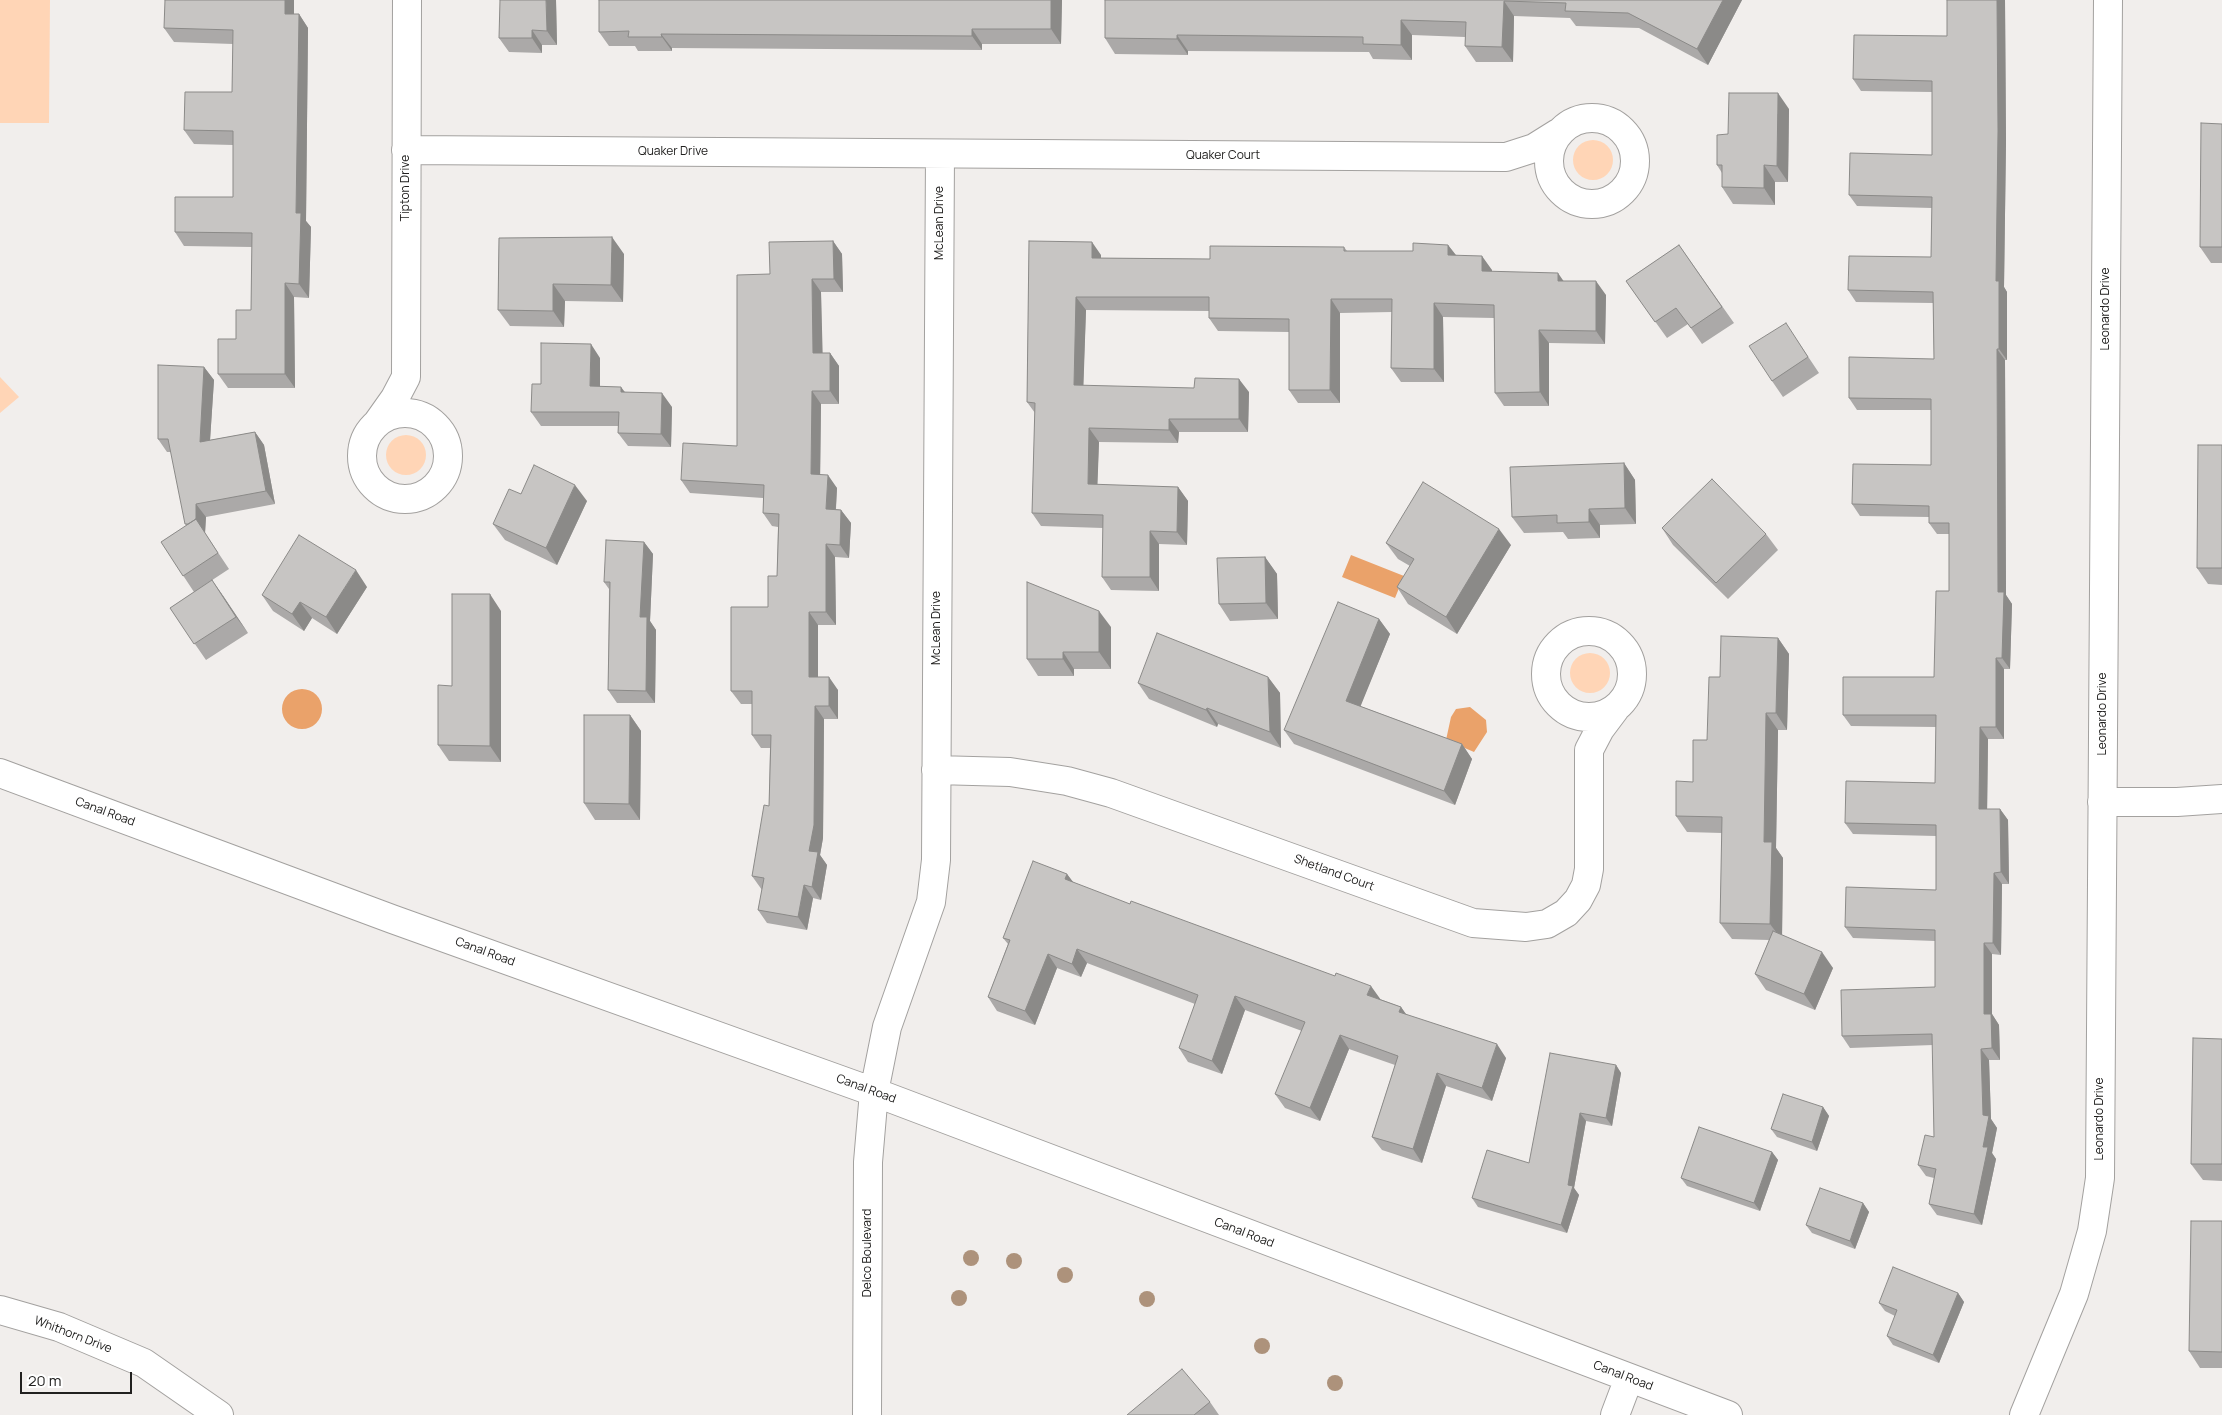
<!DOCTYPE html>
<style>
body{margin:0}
#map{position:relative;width:2222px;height:1415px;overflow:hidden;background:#f1eeec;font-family:Manrope,sans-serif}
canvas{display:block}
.scale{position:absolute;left:20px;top:1372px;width:112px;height:22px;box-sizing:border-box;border:2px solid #21201f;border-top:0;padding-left:6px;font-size:15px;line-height:18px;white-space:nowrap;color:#21201f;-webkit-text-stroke:4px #fff;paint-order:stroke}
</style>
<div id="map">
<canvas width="2222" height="1415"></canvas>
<div class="scale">20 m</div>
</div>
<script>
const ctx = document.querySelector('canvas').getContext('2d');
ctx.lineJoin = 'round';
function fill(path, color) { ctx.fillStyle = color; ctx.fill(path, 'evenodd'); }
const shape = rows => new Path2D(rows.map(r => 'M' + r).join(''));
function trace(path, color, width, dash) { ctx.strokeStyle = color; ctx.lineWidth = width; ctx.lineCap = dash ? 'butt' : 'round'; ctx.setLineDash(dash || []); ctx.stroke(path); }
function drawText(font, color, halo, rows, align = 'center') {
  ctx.font = font + ' Manrope,sans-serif'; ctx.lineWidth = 4; ctx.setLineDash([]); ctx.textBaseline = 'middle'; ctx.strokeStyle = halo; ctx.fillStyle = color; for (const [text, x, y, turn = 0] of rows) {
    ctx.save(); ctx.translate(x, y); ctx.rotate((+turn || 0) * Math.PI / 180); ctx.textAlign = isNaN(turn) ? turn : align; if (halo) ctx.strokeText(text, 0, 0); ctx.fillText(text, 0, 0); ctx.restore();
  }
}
const green = shape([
 [0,0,50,0,49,123,0,123],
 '1573 160a20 20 0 1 1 40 0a20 20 0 1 1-40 0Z',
 [0,377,19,397,0,413],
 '386 455a20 20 0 1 1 40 0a20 20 0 1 1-40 0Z',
 '1570 673a20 20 0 1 1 40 0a20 20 0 1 1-40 0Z'
]);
const water = shape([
 [1351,555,1404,576,1395,598,1342,577],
 '282 709a20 20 0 1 1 40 0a20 20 0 1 1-40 0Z',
 [1470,707,1486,720,1487,732,1474,752,1446,740,1451,717,1456,709]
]);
const minor = shape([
 '1549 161a43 43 0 1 1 86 0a43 43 0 1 1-86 0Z',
 [406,150,1506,157,1534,148,1558,133],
 '362 456a43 43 0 1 1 86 0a43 43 0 1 1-86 0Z',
 [378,422,395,398,406,377,407,0],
 '1546 674a43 43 0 1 1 86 0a43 43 0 1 1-86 0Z',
 [936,770,1010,772,1067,781,1111,793,1473,923,1526,927,1547,924,1566,913,1578,900,1586,885,1589,869,1589,750,1600,729,1615,709],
 [0,773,392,919,874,1092,1728,1415],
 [2102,802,2177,802,2222,799],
 [0,1310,59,1327,144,1363,219,1415],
 [867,1415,868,1162,874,1092,887,1027,931,902,936,860,940,154],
 [1615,1415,1629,1378],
 [2024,1415,2074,1294,2092,1231,2100,1178,2108,0]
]);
const trees = [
 [971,1258],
 [1014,1261],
 [1065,1275],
 [959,1298],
 [1147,1299],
 [1262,1346],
 [1335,1383]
];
const wall = shape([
 [556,0,557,45,542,45,542,53,509,52,499,38],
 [1062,0,1061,44,982,44,982,50,672,48,672,51,638,51,635,46,609,46,599,32],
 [1105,0,1742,0,1708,65,1639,28,1576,26,1570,18,1514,16,1513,62,1476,62,1465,46,1465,37,1412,35,1412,60,1373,59,1369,52,1188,51,1188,55,1115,54,1105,38],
 [1947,0,2005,0,2006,142,2004,287,2007,292,2007,360,2005,360,2006,595,2012,604,2010,669,2004,669,2004,739,1988,739,1987,809,2000,809,2008,820,2009,884,2002,884,2001,955,1992,954,1992,1014,1999,1025,2000,1060,1989,1060,1991,1119,1997,1128,1992,1153,1996,1159,1982,1225,1937,1215,1929,1204,1934,1178,1926,1176,1918,1165,1934,1137,1933,1045,1850,1048,1842,1036,1935,987,1935,941,1853,938,1845,927,1936,890,1936,836,1853,834,1845,823,1935,783,1936,727,1851,726,1843,715,1934,677,1949,591,1949,534,1937,534,1929,523,1929,517,1860,516,1852,504,1931,465,1931,410,1857,410,1849,398,1934,359,1933,303,1856,302,1848,290,1931,257,1932,208,1857,206,1849,195,1932,155,1932,92,1861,91,1853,79,1947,36],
 [294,14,299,14,308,28,306,221,311,227,309,298,294,297,295,388,228,388,218,374,251,310,252,247,184,246,175,232,233,197,233,145,194,144,184,130,232,92,233,44,174,42,164,28],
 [1789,109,1788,182,1775,182,1775,205,1733,204,1722,187,1722,173,1717,165,1728,134],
 [2222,124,2222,263,2211,263,2200,247],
 [499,238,624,254,623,302,565,301,564,327,510,326,498,310],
 [833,241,842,254,843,292,821,292,822,353,830,353,839,366,839,404,821,404,820,474,837,488,836,509,841,510,851,523,849,558,835,557,836,625,818,625,818,677,838,690,838,719,824,719,823,838,820,855,827,865,821,900,813,898,807,930,767,923,758,910,762,890,752,876,769,806,770,748,761,748,752,735,752,704,741,704,731,691,768,607,777,576,778,527,772,526,763,513,763,498,690,493,681,480,737,446,770,274],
 [1029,241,1101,255,1101,258,1210,259,1344,247,1347,251,1413,251,1448,245,1456,255,1492,270,1492,272,1564,281,1606,295,1605,344,1549,343,1549,406,1504,406,1495,393,1494,318,1443,317,1444,382,1401,382,1391,368,1392,312,1340,313,1340,403,1298,403,1289,390,1289,332,1218,331,1209,318,1209,311,1086,310,1083,386,1249,392,1248,432,1179,432,1178,443,1099,442,1097,485,1178,487,1188,501,1187,545,1159,544,1159,591,1111,590,1102,577,1103,528,1041,526,1032,513,1035,413,1027,402],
 [1679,245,1734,323,1702,344,1688,324,1667,338,1626,281],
 [1797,340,1819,373,1783,397,1772,381],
 [600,358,600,386,625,392,672,407,671,447,628,446,618,433,618,426,541,426,531,412,541,384],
 [204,367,214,380,210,440,255,432,264,445,275,504,206,517,205,533,229,569,194,592,161,542,186,526,171,452,167,452,158,439],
 [2222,445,2222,585,2208,584,2197,568],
 [1624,463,1635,480,1636,524,1600,525,1600,538,1568,539,1563,532,1524,533,1512,517],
 [521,494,587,501,557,565,505,540,493,524],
 [1662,528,1766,534,1778,550,1728,599,1673,545],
 [644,542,653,554,650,621,656,630,655,703,617,703,608,690,609,589,604,582],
 [1386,543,1511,545,1457,634,1408,604,1397,587,1410,566,1398,559],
 [1265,557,1277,574,1278,619,1230,621,1219,604],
 [212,580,248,633,206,660,170,608],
 [367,587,337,634,312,618,304,631,273,611,262,595],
 [501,611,501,762,449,761,438,745,452,686],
 [1379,619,1390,634,1360,706,1462,744,1472,759,1455,805,1294,744,1284,730],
 [1111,627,1111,669,1074,669,1074,676,1038,676,1027,659],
 [1778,638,1789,654,1787,730,1778,730,1776,848,1783,858,1782,935,1833,968,1815,1010,1766,990,1755,974,1769,940,1732,939,1720,923,1722,833,1687,832,1676,816,1693,782,1707,740,1720,677],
 [1268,677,1280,693,1281,748,1218,724,1217,727,1149,699,1138,683],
 [630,715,641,731,640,820,595,820,584,803],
 [1067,874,1073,883,1401,1007,1406,1015,1506,1058,1492,1101,1446,1086,1422,1163,1382,1150,1372,1137,1395,1065,1349,1049,1320,1121,1285,1108,1275,1094,1302,1031,1245,1010,1222,1074,1188,1062,1179,1048,1195,1004,1087,963,1081,977,1057,968,1035,1025,997,1011,988,997,1008,944,1003,938],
 [2222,1039,2222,1181,2203,1180,2191,1164],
 [1616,1065,1621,1073,1612,1126,1586,1121,1574,1188,1579,1195,1567,1233,1478,1207,1472,1198,1529,1163],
 [1823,1107,1829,1116,1817,1151,1777,1137,1771,1129],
 [1772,1152,1778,1160,1760,1211,1687,1186,1681,1178],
 [1863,1203,1869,1212,1855,1249,1812,1233,1806,1225],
 [2222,1221,2222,1368,2200,1368,2189,1351],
 [1958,1293,1964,1302,1939,1363,1893,1345,1887,1336,1895,1316,1885,1311,1879,1303],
 [1210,1402,1219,1415,1127,1415]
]);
const shadedWall = shape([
 [285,0,294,0,294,28,285,14],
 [546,0,556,0,557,45,547,31],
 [1051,0,1062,0,1061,44,1051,29],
 [1723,0,1742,0,1708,65,1697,49],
 [1997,0,2005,0,2006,142,2004,287,2007,292,2007,360,1999,349,1996,281],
 [1504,1,1514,16,1513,62,1502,47],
 [299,14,308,28,306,221,311,227,309,298,299,284,296,213],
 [1401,20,1412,35,1412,60,1401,45],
 [972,29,982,44,982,50,972,36],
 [532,30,542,45,542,53,532,38],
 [661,34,672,48,672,51,662,37],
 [1177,35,1188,51,1188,55,1177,39],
 [1778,93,1789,109,1788,182,1777,166],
 [1764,165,1775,182,1775,205,1764,188],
 [612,237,624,254,623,302,611,285],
 [833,241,842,254,843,292,834,279],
 [1092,242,1101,255,1101,272,1092,258],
 [1448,245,1458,258,1448,255],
 [1482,256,1492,270,1491,285,1482,271],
 [1558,273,1567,286,1558,281],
 [812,279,821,292,823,366,813,353],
 [1596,281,1606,295,1605,344,1596,331],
 [285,283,294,297,295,388,285,374],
 [553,284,565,301,564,327,553,311],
 [1076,297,1086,310,1083,399,1074,385],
 [1331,299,1340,313,1340,403,1330,390],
 [1434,303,1443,317,1444,382,1434,369],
 [1539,330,1549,343,1549,406,1540,392],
 [591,344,600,358,600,399,590,386],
 [1997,349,2005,360,2006,595,2012,604,2010,669,2002,658,1998,592],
 [830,353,839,366,839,404,830,391],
 [204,367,214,380,209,456,200,442],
 [1239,379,1249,392,1248,432,1239,419],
 [621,387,631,400,621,392],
 [812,391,821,404,820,487,811,474],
 [662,393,672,407,671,447,661,434],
 [1169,419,1179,432,1178,443,1169,430],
 [1089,428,1099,442,1097,498,1088,484],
 [255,432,264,445,275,504,266,491],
 [1624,463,1635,480,1636,524,1625,508],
 [828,475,837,488,835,522,826,509],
 [575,485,587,501,557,565,546,548],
 [1178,487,1188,501,1187,545,1177,532],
 [196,504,206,517,205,533,229,569,205,533,195,524],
 [1589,509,1600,525,1600,538,1589,522],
 [841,510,851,523,849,558,840,545],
 [1499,529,1511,545,1457,634,1446,617],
 [1150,531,1159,544,1159,591,1150,577],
 [644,542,653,554,650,621,656,630,655,703,646,691,640,617],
 [826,544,835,557,836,625,826,612],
 [1265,557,1277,574,1278,619,1266,603],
 [356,570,367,587,337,634,326,617],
 [212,580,224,597,248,633,236,617],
 [490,594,501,611,501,762,490,746],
 [300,602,312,618,304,631,292,614],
 [1099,611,1111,627,1111,669,1099,652],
 [809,612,818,625,818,690,809,677],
 [1379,619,1390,634,1357,715,1346,701],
 [1778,638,1789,654,1787,730,1776,713],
 [1063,652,1074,669,1074,676,1063,659],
 [1996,658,2004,669,2004,739,1996,727],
 [829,677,838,690,838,719,829,706],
 [1268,677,1280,693,1281,748,1270,732],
 [815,706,824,719,823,838,820,855,827,865,821,900,812,887,809,851],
 [1207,708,1218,724,1217,727,1206,710],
 [1766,713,1778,730,1776,848,1783,858,1782,940,1770,924,1764,842],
 [630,715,641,731,640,820,629,804],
 [1980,727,1988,739,1987,820,1979,809],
 [1462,744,1472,759,1455,805,1444,791],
 [2000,809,2008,820,2009,884,2001,872],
 [1994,873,2002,884,2001,955,1993,943],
 [1067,874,1077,887,1065,879],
 [804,885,813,898,807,930,798,917],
 [1984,943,1992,954,1992,1014,1999,1025,2000,1060,1992,1048,1984,1014],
 [1077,949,1087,963,1081,977,1072,964],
 [1822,952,1833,968,1815,1010,1804,994],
 [1048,954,1057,968,1035,1025,1025,1011],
 [1371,986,1381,1000,1367,995],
 [1235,996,1245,1010,1222,1074,1212,1061],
 [1401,1007,1411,1021,1399,1012],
 [1340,1035,1349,1049,1320,1121,1310,1108],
 [1497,1044,1506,1058,1492,1101,1482,1088],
 [1981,1049,1989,1060,1991,1119,1997,1128,1992,1153,1996,1159,1982,1225,1974,1214,1983,1147,1983,1115],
 [1616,1065,1621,1073,1612,1126,1606,1118],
 [1437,1073,1446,1086,1422,1163,1413,1149],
 [1823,1107,1829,1116,1817,1151,1812,1142],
 [1580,1113,1586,1121,1574,1188,1579,1195,1567,1233,1561,1225],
 [1772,1152,1778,1160,1760,1211,1754,1203],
 [1863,1203,1869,1212,1855,1249,1850,1241],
 [1958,1293,1964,1302,1939,1363,1933,1355]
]);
const building = shape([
 [165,0,285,0,285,14,299,14,296,213,301,213,299,284,285,283,285,374,218,374,218,339,236,339,236,310,251,310,252,233,175,232,175,197,233,197,233,131,184,130,185,92,232,92,233,30,164,28,165,0],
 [500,0,546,0,547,31,532,30,532,38,499,38,500,0],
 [599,0,1051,0,1051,29,972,29,972,36,661,34,662,37,628,37,629,31,599,32,599,0],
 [1105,0,1723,0,1697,49,1628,13,1565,11,1566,3,1504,1,1502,47,1465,46,1466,22,1401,20,1401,45,1363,44,1363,37,1177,35,1177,39,1105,38,1105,0],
 [1947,0,1997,0,1998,131,1996,281,1999,281,1999,349,1997,349,1998,592,2004,592,2002,658,1996,658,1996,727,1980,727,1979,809,2000,809,2001,872,1994,873,1993,943,1984,943,1984,1014,1991,1014,1992,1048,1981,1049,1983,1115,1989,1116,1983,1147,1988,1147,1974,1214,1929,1204,1936,1169,1918,1165,1925,1135,1934,1137,1932,1034,1842,1036,1841,990,1935,987,1935,930,1845,927,1846,887,1936,890,1936,825,1845,823,1846,781,1935,783,1936,715,1843,715,1843,677,1934,677,1936,591,1949,591,1949,523,1929,523,1929,506,1852,504,1853,464,1931,465,1931,399,1849,398,1849,357,1934,359,1933,292,1848,290,1849,256,1931,257,1932,197,1849,195,1850,153,1932,155,1932,81,1853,79,1854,35,1947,36,1947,0],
 [1729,93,1778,93,1777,166,1764,165,1764,188,1722,187,1722,165,1717,165,1717,135,1728,134,1729,93],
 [2201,123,2222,124,2222,247,2200,247,2201,123],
 [612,237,611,285,553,284,553,311,498,310,499,238,612,237],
 [833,241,834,279,812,279,813,353,830,353,830,391,812,391,811,474,828,475,826,509,841,510,840,545,826,544,826,612,809,612,809,677,829,677,829,706,815,706,814,825,809,851,818,852,812,887,804,885,798,917,758,910,764,878,752,876,764,805,769,806,771,735,752,735,752,691,731,691,731,607,768,607,768,576,777,576,779,514,763,513,764,485,681,480,683,443,737,446,737,275,770,274,769,242,833,241],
 [1029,241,1092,242,1092,258,1210,259,1210,246,1344,247,1344,251,1413,251,1413,243,1448,245,1448,255,1482,256,1482,271,1558,273,1558,281,1596,281,1596,331,1539,330,1540,392,1495,393,1494,305,1434,303,1434,369,1391,368,1392,299,1331,299,1330,390,1289,390,1289,319,1209,318,1209,297,1076,297,1074,385,1194,388,1195,378,1239,379,1239,419,1169,419,1169,430,1089,428,1088,484,1178,487,1177,532,1150,531,1150,577,1102,577,1103,515,1032,513,1035,403,1027,402,1029,241],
 [1679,245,1722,307,1691,328,1676,308,1655,322,1626,281,1679,245],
 [1786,323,1808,357,1772,381,1749,346,1786,323],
 [541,343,591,344,590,386,621,387,621,392,662,393,661,434,618,433,619,412,531,412,532,384,541,384,541,343],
 [158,365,204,367,200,442,255,432,266,491,196,504,196,519,188,524,185,524,168,439,158,439,158,365],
 [2198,445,2222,445,2222,568,2197,568,2198,445],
 [1624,463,1625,508,1589,509,1589,522,1557,523,1557,515,1512,517,1510,467,1624,463],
 [534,465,575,485,546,548,493,524,509,489,521,494,534,465],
 [1712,479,1766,534,1716,583,1662,528,1712,479],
 [1423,482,1499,529,1446,617,1397,587,1414,559,1386,543,1423,482],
 [196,519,218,553,183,576,161,542,196,519],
 [299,535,356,570,326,617,300,602,292,614,262,595,299,535],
 [606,540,644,542,640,617,647,617,646,691,608,690,610,582,604,582,606,540],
 [1265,557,1266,603,1219,604,1217,558,1265,557],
 [212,580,236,617,194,644,170,608,212,580],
 [1027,582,1099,611,1099,652,1063,652,1063,659,1027,659,1027,582],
 [452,594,490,594,490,746,438,745,438,685,452,686,452,594],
 [1338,602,1379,619,1346,701,1462,744,1444,791,1284,730,1338,602],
 [1157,633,1268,677,1270,732,1207,708,1206,710,1138,683,1157,633],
 [1721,636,1778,638,1776,713,1766,713,1764,842,1772,842,1770,924,1720,923,1722,817,1676,816,1676,781,1693,782,1693,740,1707,740,1709,677,1720,677,1721,636],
 [584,715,630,715,629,804,584,803,584,715],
 [1033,861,1067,874,1065,879,1130,904,1131,901,1335,976,1336,973,1371,986,1367,995,1401,1007,1399,1012,1497,1044,1482,1088,1437,1073,1413,1149,1372,1137,1398,1056,1340,1035,1310,1108,1275,1094,1305,1022,1235,996,1212,1061,1179,1048,1198,995,1077,949,1072,964,1048,954,1025,1011,988,997,1010,940,1003,938,1033,861],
 [1773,931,1822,952,1804,994,1755,974,1773,931],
 [2193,1038,2222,1039,2222,1164,2191,1164,2193,1038],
 [1550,1053,1616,1065,1606,1118,1580,1113,1568,1185,1573,1186,1561,1225,1472,1198,1487,1150,1529,1163,1550,1053],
 [1783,1094,1823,1107,1812,1142,1771,1129,1783,1094],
 [1699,1127,1772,1152,1754,1203,1681,1178,1699,1127],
 [1820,1188,1863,1203,1850,1241,1806,1225,1820,1188],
 [2191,1221,2222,1221,2222,1352,2189,1351,2191,1221],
 [1893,1267,1958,1293,1933,1355,1887,1336,1897,1310,1879,1303,1893,1267],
 [1182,1369,1210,1402,1194,1415,1127,1415,1182,1369]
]);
const streetNames = [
 ["Quaker Drive",673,152],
 ["Quaker Court",1223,156],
 ["Tipton Drive",406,188,-90],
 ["McLean Drive",940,223,-90],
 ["Leonardo Drive",2106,309,-90],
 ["McLean Drive",937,628,-90],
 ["Leonardo Drive",2103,714,-90],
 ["Canal Road",105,812,20],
 ["Shetland Court",1334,873,20],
 ["Canal Road",485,952,20],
 ["Canal Road",866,1089,20],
 ["Leonardo Drive",2100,1119,-90],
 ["Canal Road",1244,1233,21],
 ["Delco Boulevard",868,1253,-90],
 ["Whithorn Drive",73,1335,21],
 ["Canal Road",1623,1376,21]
];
fill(green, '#ffd5b6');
fill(water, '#eaa26a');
trace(minor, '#a3a19f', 30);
trace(minor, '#fff', 28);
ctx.fillStyle = '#ad927b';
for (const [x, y] of trees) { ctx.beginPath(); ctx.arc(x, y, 8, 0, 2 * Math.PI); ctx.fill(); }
fill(wall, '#aba9a8');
fill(shadedWall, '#8b8a88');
fill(building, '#c7c5c3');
trace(building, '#8b8a88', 1);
drawText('12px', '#21201f', '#fff', streetNames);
</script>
